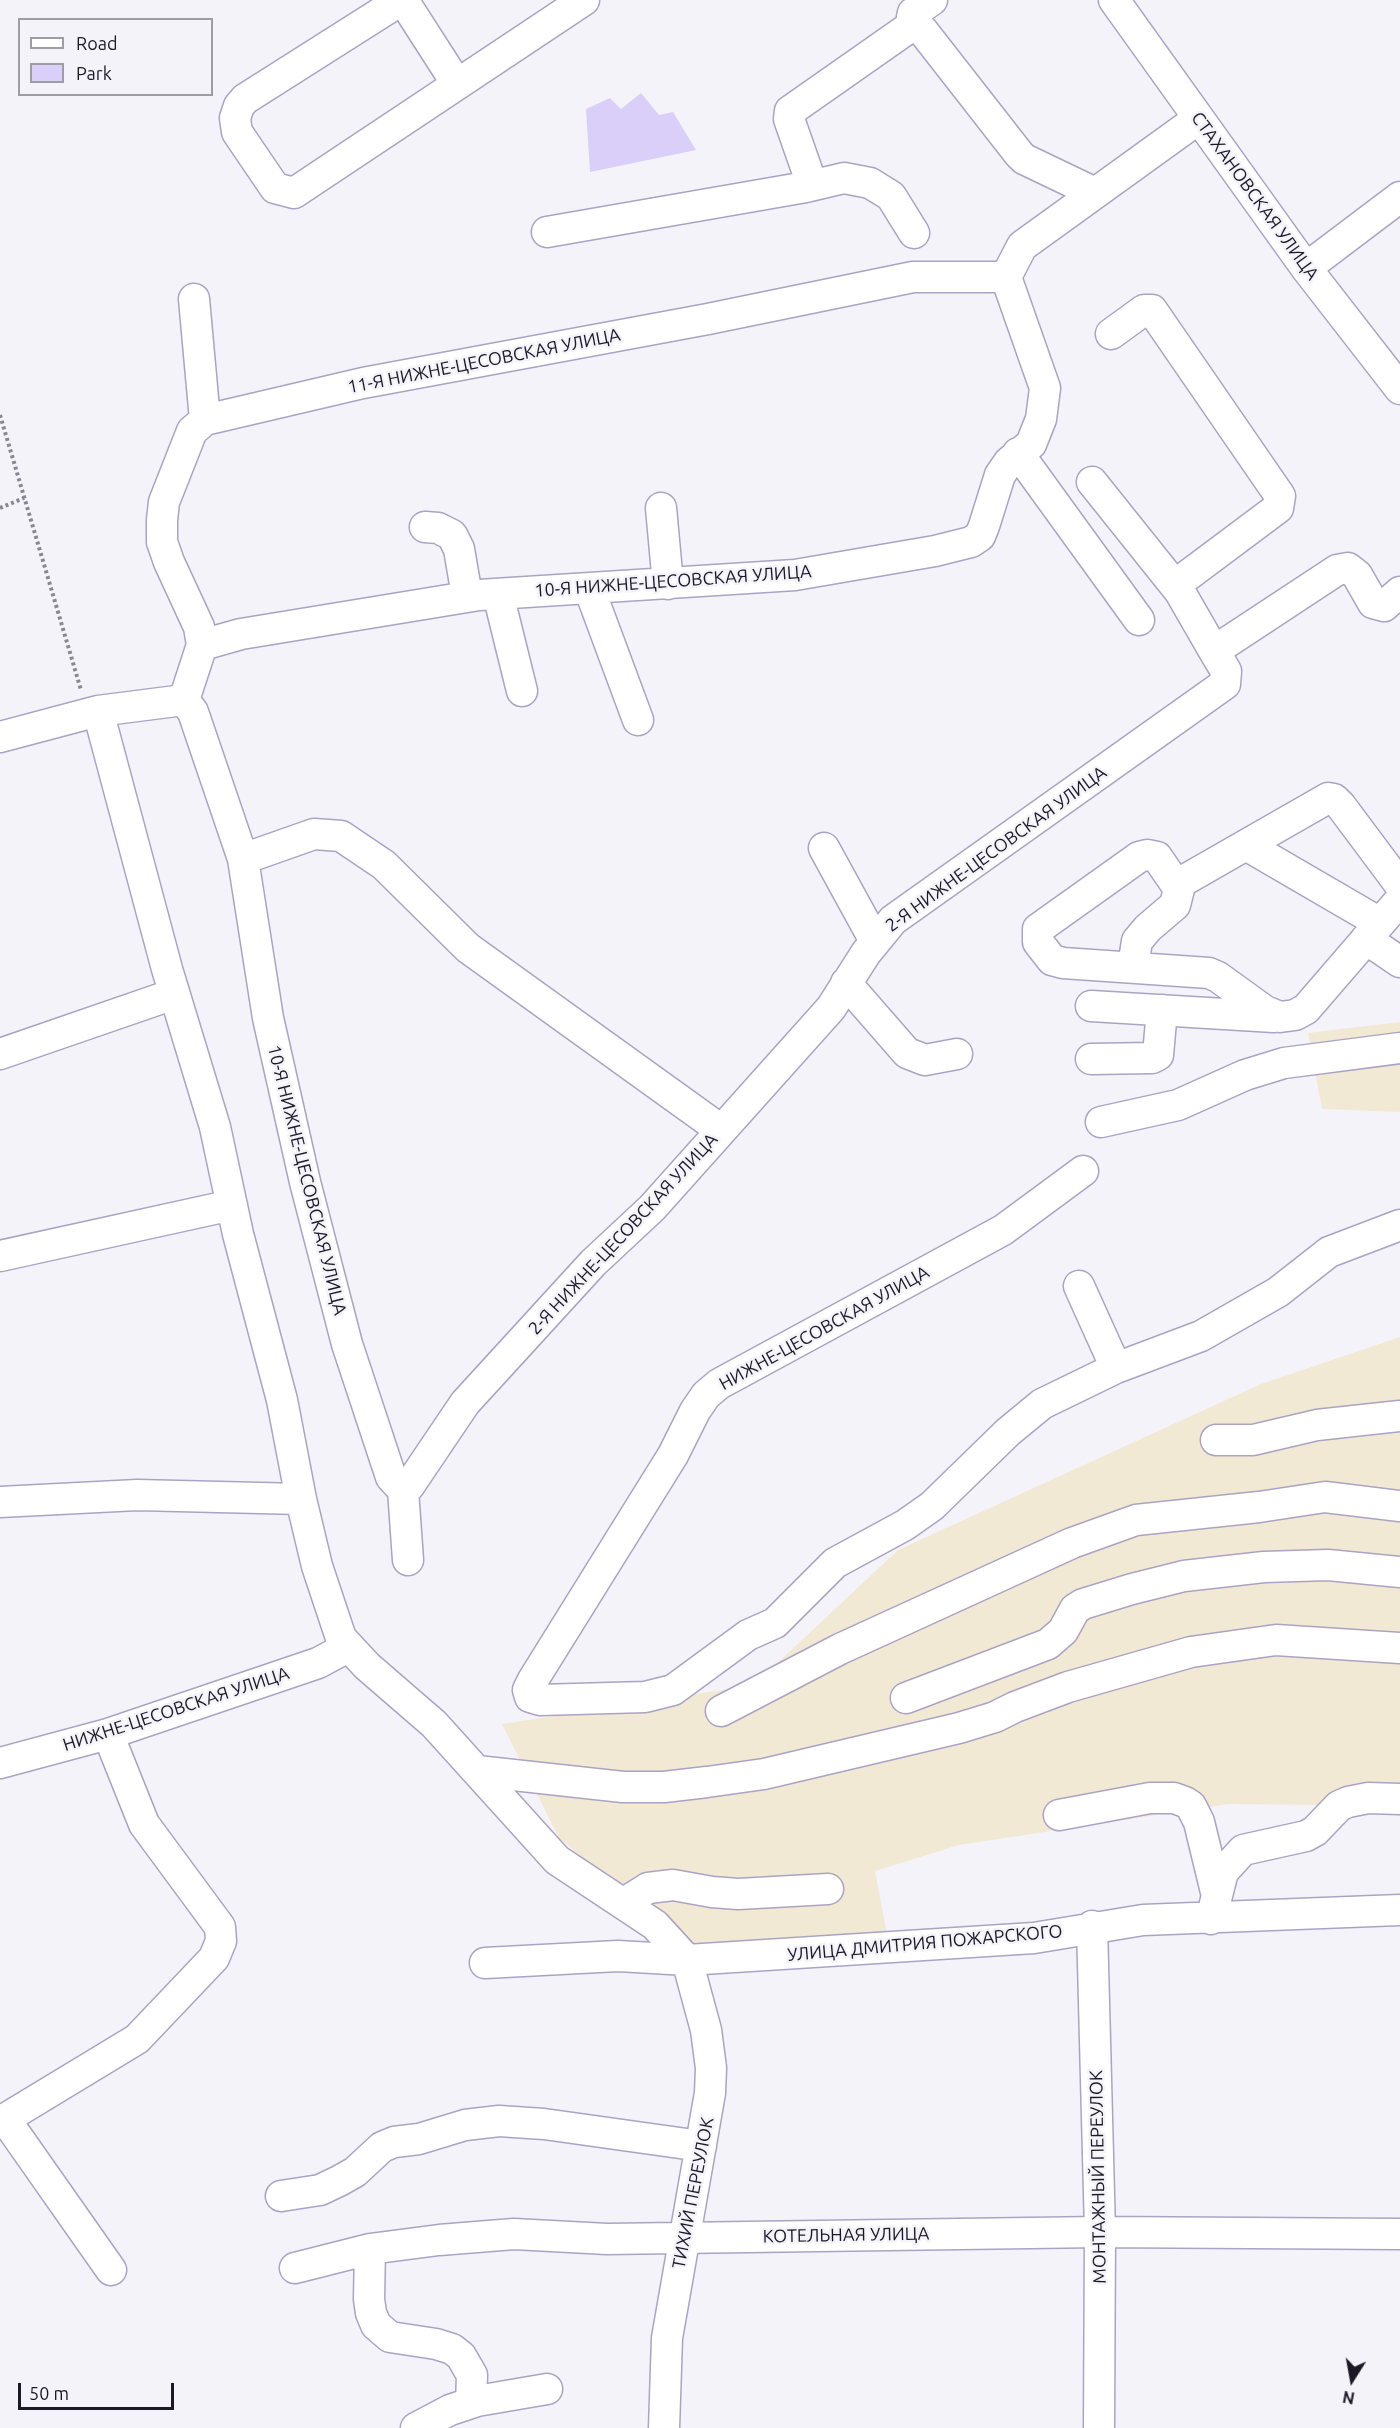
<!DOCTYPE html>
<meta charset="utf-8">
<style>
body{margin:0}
#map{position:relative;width:1400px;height:2428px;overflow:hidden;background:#f4f3fa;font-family:Ubuntu,sans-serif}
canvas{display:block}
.legend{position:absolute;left:18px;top:18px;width:195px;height:78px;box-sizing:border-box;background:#f4f3fa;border:2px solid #9e9ca5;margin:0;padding:8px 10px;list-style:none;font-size:18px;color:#1c1925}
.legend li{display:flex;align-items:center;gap:12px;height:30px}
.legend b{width:30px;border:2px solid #9e9ca5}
.north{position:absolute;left:1322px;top:2350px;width:60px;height:60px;-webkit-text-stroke:4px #f4f3fa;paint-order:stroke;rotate:191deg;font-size:16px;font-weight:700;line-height:24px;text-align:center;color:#1c1925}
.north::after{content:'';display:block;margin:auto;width:21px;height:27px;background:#1c1925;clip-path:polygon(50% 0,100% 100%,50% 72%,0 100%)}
.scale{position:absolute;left:18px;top:2383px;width:156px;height:27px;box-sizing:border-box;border:3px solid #1c1925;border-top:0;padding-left:8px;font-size:18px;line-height:21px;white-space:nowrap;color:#1c1925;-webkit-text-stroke:4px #f4f3fa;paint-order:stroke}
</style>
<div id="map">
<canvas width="1400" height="2428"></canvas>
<ul class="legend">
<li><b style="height:8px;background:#fff"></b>Road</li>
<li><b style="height:16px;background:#d9cff8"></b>Park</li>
</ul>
<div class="north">N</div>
<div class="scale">50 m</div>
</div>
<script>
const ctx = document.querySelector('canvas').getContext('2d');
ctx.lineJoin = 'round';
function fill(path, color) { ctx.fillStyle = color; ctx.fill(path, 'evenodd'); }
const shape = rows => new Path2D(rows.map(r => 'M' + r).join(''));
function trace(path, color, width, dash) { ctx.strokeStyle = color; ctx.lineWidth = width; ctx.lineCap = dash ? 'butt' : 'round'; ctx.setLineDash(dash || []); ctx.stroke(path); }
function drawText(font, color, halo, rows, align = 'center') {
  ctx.font = font + ' Ubuntu,sans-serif'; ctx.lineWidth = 5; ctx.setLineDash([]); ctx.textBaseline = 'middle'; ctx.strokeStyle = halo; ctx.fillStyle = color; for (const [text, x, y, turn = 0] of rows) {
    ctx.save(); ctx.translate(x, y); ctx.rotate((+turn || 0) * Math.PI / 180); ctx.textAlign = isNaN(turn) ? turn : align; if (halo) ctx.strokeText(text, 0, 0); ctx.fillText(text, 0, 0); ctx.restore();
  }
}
const industrial = shape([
 [1400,1022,1400,1112,1322,1109,1308,1033],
 [1400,1337,1400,1806,1229,1804,959,1845,875,1871,887,1934,693,1949,559,1838,502,1724,754,1685,898,1550,1261,1384]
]);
const green = shape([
 [641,93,659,115,673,112,696,150,590,172,586,109,610,98,621,109]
]);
const path = shape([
 [0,415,81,690],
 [0,508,24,498]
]);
const minor = shape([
 [401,0,245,99,239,106,235,118,237,132,275,188,294,193,584,0],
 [403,0,457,84],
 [932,0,913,13,912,17,1019,154,1024,159,1095,193],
 [1114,0,1306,268,1400,389],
 [806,187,844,178,870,183,891,196,914,233],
 [547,232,806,187,809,176,789,119,790,111,917,22],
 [1306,268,1400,197],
 [194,299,205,420],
 [1111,334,1144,310,1152,310,1280,496,1278,508,1183,579,1180,585,1180,592,1214,651],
 [1018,453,1139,620],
 [1092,482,1180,592],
 [661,508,668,584],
 [425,527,438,528,452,535,459,549,467,596],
 [589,588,638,720],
 [498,594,522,691],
 [202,645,199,627,169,562,162,542,162,520,164,502,192,431,205,420,363,383,708,319,913,277,1006,277],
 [184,700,202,645,241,634,479,595,795,575,935,551,971,542,980,536,984,526,1000,475,1009,462,1031,444,1041,419,1045,388,1006,277,1022,246,1198,119],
 [184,700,193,712,243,859,268,1018,305,1182,347,1344,391,1477,403,1490],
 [98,711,167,969,215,1127,238,1234,282,1400,301,1499,317,1566,341,1638,367,1666,434,1724,557,1860,655,1925,687,1960,706,2030,711,2068,710,2093,667,2338,664,2428],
 [0,737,98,711,184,700],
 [1246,845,1380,923],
 [824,848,875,941],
 [243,859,314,834,341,836,384,865,468,948,721,1130],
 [1176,885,1328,798,1334,799,1341,806,1400,885],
 [1366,939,1400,962],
 [1133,967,1137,941,1148,928,1175,905,1179,889,1157,857,1147,855,1139,857,1038,929,1038,942,1052,960,1063,963,1209,973,1218,977,1265,1011,1280,1017,1295,1015,1306,1009,1400,900],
 [846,983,907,1053,925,1060,957,1054],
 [1091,1006,1274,1017],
 [0,1054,174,994],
 [1091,1059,1152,1058,1158,1055,1162,1010],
 [1101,1122,1178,1105,1245,1075,1284,1063,1400,1048],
 [1083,1171,1003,1230,719,1384,706,1395,695,1411,673,1455,533,1680,528,1690,530,1697,540,1700,645,1697,673,1690,748,1635,775,1623,835,1563,905,1525,932,1506,1008,1432,1042,1404,1116,1368,1201,1336,1278,1292,1329,1252,1400,1225],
 [0,1256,232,1205],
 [1079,1286,1116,1368],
 [1216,1440,1253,1440,1317,1425,1400,1416],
 [403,1490,409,1486,465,1403,593,1263,652,1208,831,1008,866,953,893,920,1225,684,1226,671,1214,651,1337,570,1348,568,1357,575,1373,603,1384,606,1400,592],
 [403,1490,408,1560],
 [0,1502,137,1495,301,1499],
 [906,1698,1048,1644,1063,1631,1075,1609,1083,1604,1132,1589,1184,1576,1264,1567,1328,1565,1400,1572],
 [721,1711,840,1649,1072,1543,1136,1520,1259,1507,1325,1497,1400,1506],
 [0,1763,108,1734,318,1663,348,1647],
 [477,1771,623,1787,664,1787,707,1782,764,1774,959,1728,995,1717,1015,1707,1068,1687,1191,1652,1276,1640,1400,1648],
 [1059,1815,1150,1798,1174,1798,1185,1802,1191,1806,1199,1822,1216,1892],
 [624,1903,648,1888,673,1885,712,1892,738,1894,828,1889],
 [1211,1919,1223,1872,1243,1850,1306,1836,1315,1831,1339,1806,1348,1802,1368,1798,1400,1799],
 [1092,1926,1100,2232,1099,2428],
 [485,1963,618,1956,687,1960,1034,1938,1143,1920,1400,1910],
 [5,2119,111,2270],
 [0,2122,137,2039,214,1958,221,1941,220,1927,144,1824,108,1734],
 [281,2196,320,2190,339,2181,355,2172,382,2147,394,2142,419,2139,465,2125,499,2121,544,2124,701,2146],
 [370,2249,369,2299,371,2313,376,2325,390,2337,436,2344,452,2349,461,2356,472,2375,471,2403],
 [295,2268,370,2249,439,2240,514,2234,607,2239,1100,2232,1400,2234],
 [416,2428,450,2410,477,2401,547,2389]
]);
const streetNames = [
 ["СТАХАНОВСКАЯ УЛИЦА",1255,196,54],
 ["11-Я НИЖНЕ-ЦЕСОВСКАЯ УЛИЦА",484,361,-11],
 ["10-Я НИЖНЕ-ЦЕСОВСКАЯ УЛИЦА",673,581,-4],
 ["2-Я НИЖНЕ-ЦЕСОВСКАЯ УЛИЦА",996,849,-36],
 ["10-Я НИЖНЕ-ЦЕСОВСКАЯ УЛИЦА",307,1180,76],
 ["2-Я НИЖНЕ-ЦЕСОВСКАЯ УЛИЦА",623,1234,-47],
 ["НИЖНЕ-ЦЕСОВСКАЯ УЛИЦА",824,1328,-29],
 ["НИЖНЕ-ЦЕСОВСКАЯ УЛИЦА",176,1709,-18],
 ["УЛИЦА ДМИТРИЯ ПОЖАРСКОГО",925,1943,-5],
 ["МОНТАЖНЫЙ ПЕРЕУЛОК",1098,2177,-91],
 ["ТИХИЙ ПЕРЕУЛОК",693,2193,-79],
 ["КОТЕЛЬНАЯ УЛИЦА",846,2235,-1]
];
fill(industrial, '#f2e9d4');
fill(green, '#d9cff8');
trace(minor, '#aba3c4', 33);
trace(path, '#898791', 4, [3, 3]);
trace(minor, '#fff', 30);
drawText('18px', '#1c1925', '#f4f3fa', streetNames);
</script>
